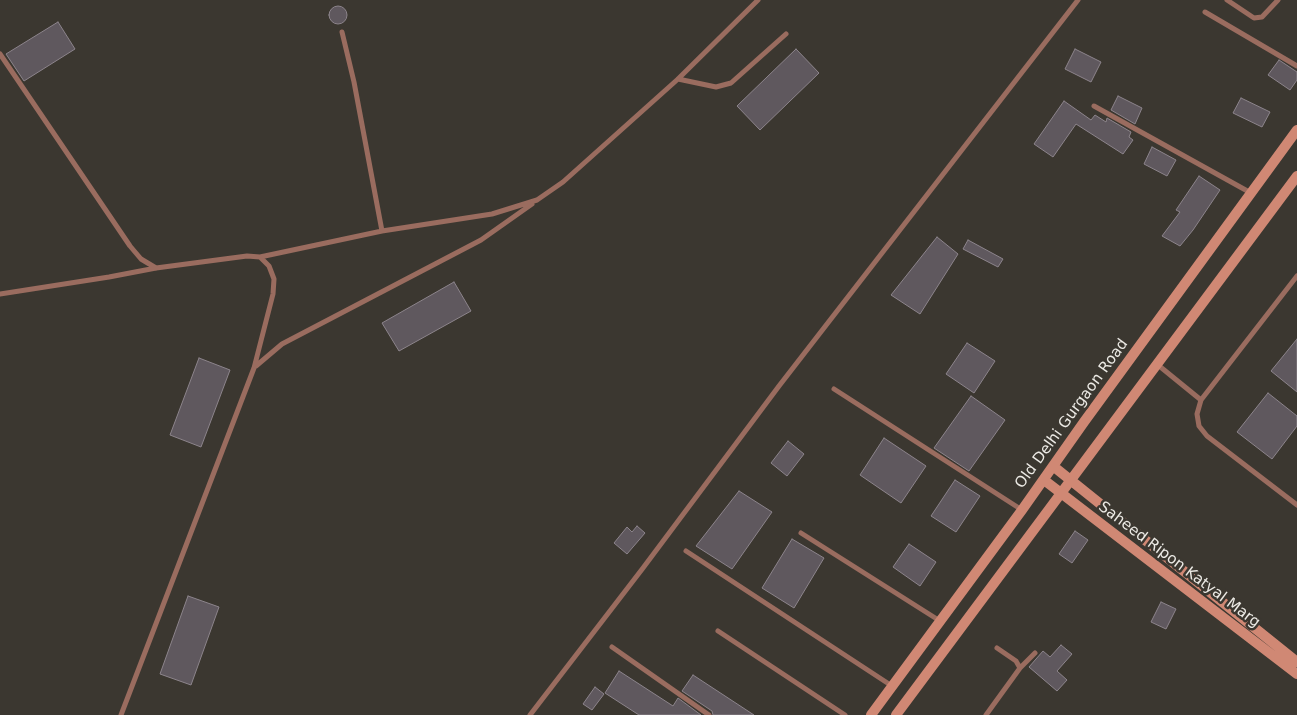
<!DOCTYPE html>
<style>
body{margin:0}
canvas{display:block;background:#3b3730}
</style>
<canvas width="1297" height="715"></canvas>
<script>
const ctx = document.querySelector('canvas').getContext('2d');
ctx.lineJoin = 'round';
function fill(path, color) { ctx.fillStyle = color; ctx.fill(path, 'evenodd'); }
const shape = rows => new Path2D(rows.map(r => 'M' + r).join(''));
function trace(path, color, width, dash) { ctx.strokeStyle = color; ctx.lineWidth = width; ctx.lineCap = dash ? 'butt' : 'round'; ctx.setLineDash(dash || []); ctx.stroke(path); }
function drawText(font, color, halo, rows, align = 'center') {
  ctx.font = font + ' "DejaVu Sans",sans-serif'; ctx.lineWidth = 5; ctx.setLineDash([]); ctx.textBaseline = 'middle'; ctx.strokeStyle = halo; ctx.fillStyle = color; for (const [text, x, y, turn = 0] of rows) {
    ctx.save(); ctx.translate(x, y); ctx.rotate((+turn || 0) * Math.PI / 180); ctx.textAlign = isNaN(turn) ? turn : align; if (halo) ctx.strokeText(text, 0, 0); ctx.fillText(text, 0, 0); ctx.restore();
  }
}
const building = shape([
 '329 15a9 9 0 1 1 18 0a9 9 0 1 1-18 0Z',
 [58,22,75,49,24,81,6,54,58,22],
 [796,49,819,73,760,130,737,106,796,49],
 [1075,49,1101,62,1091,82,1065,69,1075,49],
 [1279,60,1297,72,1297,80,1290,90,1268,75,1279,60],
 [1118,96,1142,108,1135,124,1111,110,1118,96],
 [1241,98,1270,112,1262,127,1233,113,1241,98],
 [1064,101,1091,120,1095,115,1106,122,1107,118,1131,132,1129,137,1133,140,1123,154,1076,124,1053,157,1034,144,1064,101],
 [1152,147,1176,160,1167,176,1144,164,1152,147],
 [1199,176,1220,190,1193,230,1180,246,1162,236,1180,212,1176,210,1199,176],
 [937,237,958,254,920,314,891,295,937,237],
 [968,240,1003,259,998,267,963,249,968,240],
 [454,282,471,311,399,351,382,323,454,282],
 [1297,339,1297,392,1271,371,1297,339],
 [967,343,995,361,974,393,946,374,967,343],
 [199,358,230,370,201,447,170,435,199,358],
 [1268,393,1297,416,1297,426,1272,459,1237,432,1268,393],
 [971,396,1005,420,969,471,934,448,971,396],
 [884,438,926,466,901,503,860,475,884,438],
 [788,441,804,454,787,476,771,463,788,441],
 [955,480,980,496,956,532,931,516,955,480],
 [739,491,772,512,732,569,696,546,739,491],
 [637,526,645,533,627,554,614,543,627,527,632,532,637,526],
 [1075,531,1088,540,1072,563,1059,554,1075,531],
 [792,539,824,558,794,608,762,588,792,539],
 [909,544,936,562,920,586,893,567,909,544],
 [188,596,219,607,191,685,160,674,188,596],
 [1161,602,1176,609,1166,629,1151,622,1161,602],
 [1061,645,1072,654,1057,671,1067,680,1057,691,1029,667,1043,651,1050,657,1061,645],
 [619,671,673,706,678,698,701,715,639,715,605,693,619,671],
 [693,675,754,715,713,715,712,711,682,691,693,675],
 [595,687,604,694,592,710,583,704,595,687]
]);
const lane = shape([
 [1227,0,1254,18,1262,17,1278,0],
 [1205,12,1297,66],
 [342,32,354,82,382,231],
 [0,54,130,246,141,259,156,268],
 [678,79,716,87,731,83,786,34],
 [1094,106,1251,193],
 [260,257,382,231,492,214,537,200,563,182,678,79,758,0],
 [1297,276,1201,400,1197,414,1199,426,1207,436,1297,505],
 [0,294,109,277,156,268,247,256,260,257,269,266,274,279,273,294,254,368,121,715],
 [1158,365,1201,400],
 [256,366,282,344,481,240,532,204],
 [834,389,1022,510],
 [801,533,940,621],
 [686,551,892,686],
 [718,631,845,715],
 [612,647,709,715],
 [1020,668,1035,653],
 [530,715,643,568,779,386,1078,0],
 [986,715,1020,668,1016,661,997,648]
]);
const secondary = shape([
 [1053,466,1297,662],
 [1044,480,1297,674],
 [871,715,1022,510,1084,422,1297,130],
 [896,715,1297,176]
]);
const streetNames = [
 ["Old Delhi Gurgaon Road",1072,414,-54],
 ["Saheed Ripon Katyal Marg",1179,565,37]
];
fill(building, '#5f585e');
trace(building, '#8c848b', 1);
trace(lane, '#9a6c5f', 5);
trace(secondary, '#d08874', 10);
drawText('15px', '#eceae5', '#3b3730', streetNames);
</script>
